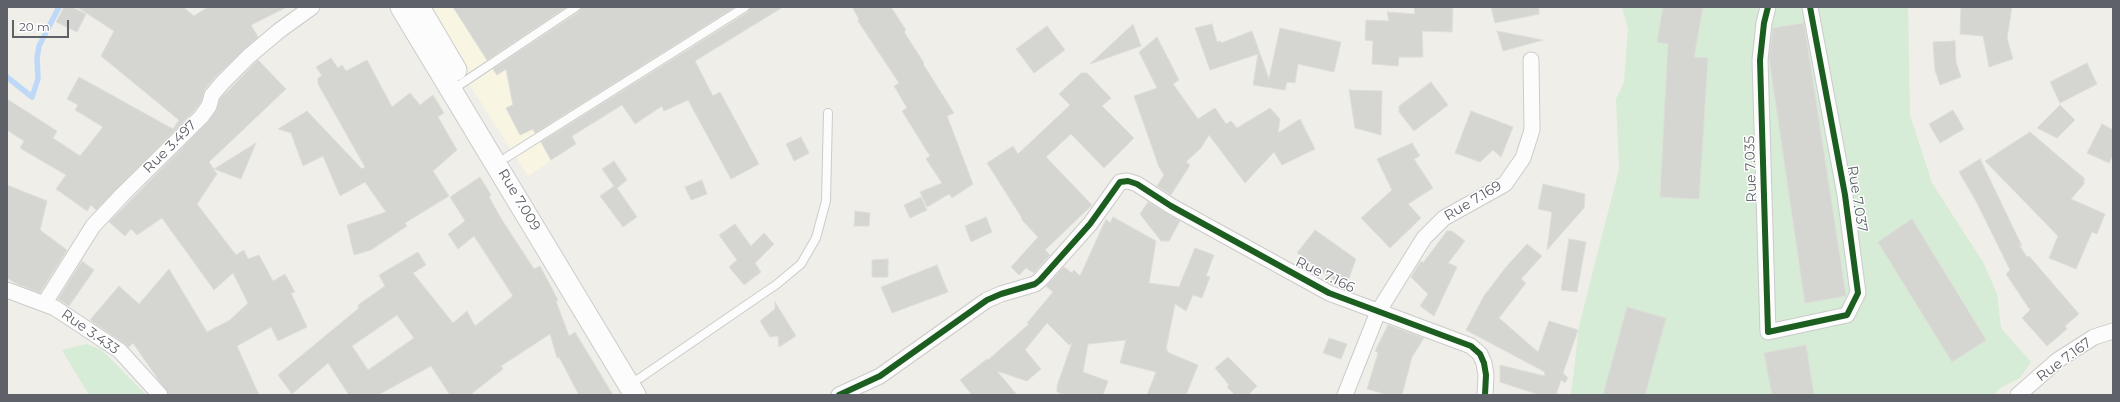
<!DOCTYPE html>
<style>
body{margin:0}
#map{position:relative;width:2120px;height:402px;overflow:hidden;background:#efeee9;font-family:Montserrat,sans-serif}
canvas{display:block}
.frame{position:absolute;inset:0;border:8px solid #5e6168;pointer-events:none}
.scale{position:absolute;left:12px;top:20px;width:57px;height:18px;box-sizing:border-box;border:2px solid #5e6168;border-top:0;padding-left:5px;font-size:12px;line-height:14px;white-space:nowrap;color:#5e6168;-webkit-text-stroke:3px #fff;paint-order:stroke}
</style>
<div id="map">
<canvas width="2120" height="402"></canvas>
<div class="frame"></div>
<div class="scale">20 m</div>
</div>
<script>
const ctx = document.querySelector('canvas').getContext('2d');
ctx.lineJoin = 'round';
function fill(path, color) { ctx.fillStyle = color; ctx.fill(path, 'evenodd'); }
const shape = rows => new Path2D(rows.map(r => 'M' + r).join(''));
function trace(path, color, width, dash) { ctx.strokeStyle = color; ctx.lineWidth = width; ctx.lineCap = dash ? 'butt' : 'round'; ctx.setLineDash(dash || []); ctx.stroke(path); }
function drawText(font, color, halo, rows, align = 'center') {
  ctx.font = font + ' Montserrat,sans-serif'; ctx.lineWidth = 3; ctx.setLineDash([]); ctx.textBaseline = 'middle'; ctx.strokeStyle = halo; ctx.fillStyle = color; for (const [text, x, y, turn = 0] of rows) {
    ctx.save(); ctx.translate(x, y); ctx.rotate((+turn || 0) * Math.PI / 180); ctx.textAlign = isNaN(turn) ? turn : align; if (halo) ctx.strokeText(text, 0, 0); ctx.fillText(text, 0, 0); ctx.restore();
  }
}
const commercial = shape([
 [424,7,783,7,572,136,576,144,528,176,466,79]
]);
const green = shape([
 [1622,7,1908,7,1910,115,1932,183,1983,262,1997,294,2001,328,2031,362,2020,378,2002,387,1993,395,1571,395,1579,326,1619,169,1616,99,1624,82,1628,29],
 [86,344,102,350,146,395,89,395,62,350]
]);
const stream = shape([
 [7,77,32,97,38,79,37,58,39,46,59,7]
]);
const building = shape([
 [64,7,72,7,86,14,77,32,56,22,64,7],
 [77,7,183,7,194,16,208,7,287,7,251,25,258,37,216,76,205,89,201,102,194,111,96,210,91,205,87,211,56,189,66,175,20,148,24,141,7,130,7,99,57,131,53,138,80,156,103,127,75,110,78,105,67,99,79,77,173,129,179,120,101,56,114,31,77,7],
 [453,7,566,7,487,60,453,7],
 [581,7,735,7,535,133,533,129,520,135,506,108,513,105,506,69,497,75,493,69,579,12,581,7],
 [750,7,783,7,695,61,713,96,720,92,759,164,731,179,688,100,664,111,662,106,635,124,622,105,572,136,576,144,551,160,541,142,748,12,750,7],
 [852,7,891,7,906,30,904,32,924,63,923,64,954,113,947,116,973,184,952,198,949,194,927,207,920,192,942,183,926,159,930,156,902,111,907,108,894,86,899,83,858,21,859,19,852,7],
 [1414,7,1453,7,1452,32,1422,31,1423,57,1399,57,1398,66,1372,64,1373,41,1365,40,1366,20,1389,21,1387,12,1415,14,1414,7],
 [1491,7,1539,7,1539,14,1495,23,1491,7],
 [1663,7,1703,7,1694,57,1708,58,1699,199,1660,197,1668,44,1657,42,1663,7],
 [1961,7,2012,7,2007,38,2013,59,1989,67,1983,36,1960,34,1961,7],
 [1804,23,1846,296,1805,303,1769,58,1773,28,1804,23],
 [1133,24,1141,46,1090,64,1133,24],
 [1212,24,1217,42,1220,41,1221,43,1252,31,1269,79,1280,28,1341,42,1334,72,1298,64,1295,83,1287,82,1285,90,1253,85,1258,54,1210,70,1195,28,1212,24],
 [1047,26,1065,50,1034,73,1016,49,1047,26],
 [1497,31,1543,40,1503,51,1497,31],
 [1157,37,1179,80,1173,84,1198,119,1215,108,1226,124,1231,121,1237,128,1270,108,1280,119,1278,133,1300,119,1315,149,1282,165,1274,152,1245,183,1209,135,1201,148,1186,162,1190,165,1171,195,1157,186,1164,175,1159,167,1134,96,1157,88,1139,52,1157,37],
 [1955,41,1956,62,1961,77,1940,85,1935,70,1933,42,1955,41],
 [331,58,338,68,342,65,346,71,367,60,392,107,410,93,420,105,433,95,444,113,438,117,457,150,433,171,449,196,405,223,407,226,371,250,354,255,347,225,386,212,365,182,340,196,323,156,303,166,291,133,278,129,307,111,362,169,365,167,318,84,318,78,322,76,316,67,331,58],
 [258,60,286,89,209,162,217,174,197,204,236,255,244,250,248,259,259,255,273,281,285,274,295,292,291,293,307,327,278,341,271,327,237,346,259,395,169,395,133,343,129,347,90,320,119,286,139,304,169,269,207,332,230,320,248,303,233,273,214,290,162,218,137,235,131,229,125,236,109,222,207,123,216,111,220,99,258,60],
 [2087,63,2097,84,2060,103,2050,82,2087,63],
 [1081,73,1087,73,1111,98,1102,106,1134,138,1104,168,1071,134,1046,157,1092,205,1045,250,1050,255,1034,273,1026,268,1019,275,1011,267,1038,237,1021,219,1022,218,987,163,1013,146,1018,154,1070,105,1059,94,1081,73],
 [1431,82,1448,105,1414,131,1399,112,1399,106,1431,82],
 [1349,90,1382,91,1381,135,1355,128,1349,90],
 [2060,105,2075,120,2057,138,2037,128,2060,105],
 [1953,110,1964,129,1940,143,1929,124,1953,110],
 [1471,111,1513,127,1501,157,1493,150,1480,162,1455,153,1471,111],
 [2102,124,2113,130,2113,155,2109,163,2087,153,2102,124],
 [2030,132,2084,178,2084,184,2071,199,2105,214,2097,234,2092,232,2076,269,2049,258,2058,236,1985,161,2030,132],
 [801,137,809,153,794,161,786,144,801,137],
 [256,143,241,179,214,169,256,143],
 [1412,143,1420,156,1414,159,1433,188,1408,204,1421,218,1390,248,1361,218,1392,190,1377,159,1412,143],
 [1980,159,2022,246,2019,245,2027,257,2029,256,2079,314,2065,326,2067,329,2047,346,2022,318,2030,310,2006,274,2010,270,1976,201,1959,172,1980,159],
 [614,161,627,180,617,188,637,217,623,227,600,196,614,186,602,169,614,161],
 [480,177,491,195,489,197,502,220,534,269,540,266,558,300,556,301,569,336,575,332,613,395,579,395,559,357,557,358,550,334,501,366,503,369,470,395,450,395,431,366,378,395,349,395,328,363,292,394,278,375,359,308,358,305,385,286,379,275,418,252,426,265,413,273,453,323,467,311,475,326,513,296,474,236,458,249,448,234,465,221,450,197,480,177],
 [397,315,414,338,368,370,352,346,397,315],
 [702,180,707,194,691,200,685,187,702,180],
 [1543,184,1585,194,1584,208,1547,250,1552,212,1538,209,1543,184],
 [7,185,47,201,40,230,67,250,40,293,17,284,7,278,7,185],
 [921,197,927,210,910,218,904,205,921,197],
 [1148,202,1180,221,1169,241,1161,241,1140,214,1148,202],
 [855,211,870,213,869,226,854,226,855,211],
 [986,217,992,232,971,242,965,226,986,217],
 [1113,217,1156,241,1149,283,1179,287,1195,248,1214,255,1206,276,1210,277,1202,298,1193,295,1186,311,1175,304,1166,349,1168,350,1167,352,1198,365,1186,395,1147,395,1156,372,1120,363,1126,340,1088,344,1083,372,1108,381,1103,395,1065,395,1057,392,1057,386,1072,343,1069,345,1047,323,1025,350,1041,369,1027,381,997,371,1017,395,972,395,960,380,987,359,988,360,1029,324,1027,323,1053,292,1046,286,1064,267,1072,273,1074,270,1080,276,1106,219,1110,223,1113,217],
 [1912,219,1986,340,1952,362,1878,242,1912,219],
 [735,224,751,246,764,233,774,244,755,263,761,272,744,285,729,267,737,260,719,235,735,224],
 [1315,230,1356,259,1345,289,1297,253,1315,230],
 [1447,231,1452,231,1465,241,1448,263,1457,267,1434,316,1420,306,1428,294,1411,277,1421,261,1423,263,1447,231],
 [1569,239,1586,242,1577,292,1561,290,1569,239],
 [1527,244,1542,256,1521,279,1526,283,1499,318,1538,352,1549,321,1578,330,1563,373,1568,378,1565,383,1561,380,1556,395,1540,395,1500,382,1500,365,1544,376,1545,372,1466,330,1484,296,1506,267,1527,244],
 [888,259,888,277,872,277,872,260,888,259],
 [82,261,94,270,69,306,58,299,82,261],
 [937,265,948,292,892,313,881,287,937,265],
 [775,302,796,336,779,347,778,336,770,337,760,321,775,309,775,302],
 [1627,307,1666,318,1645,395,1603,395,1627,307],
 [1388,325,1424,338,1412,357,1402,395,1388,395,1367,389,1378,353,1375,351,1388,325],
 [1329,338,1347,344,1341,359,1323,353,1329,338],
 [1806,345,1814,395,1772,395,1764,353,1806,345],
 [1228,357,1257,386,1248,395,1235,395,1227,387,1229,385,1215,368,1228,357]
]);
const lane = shape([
 [452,90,576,7],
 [507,157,745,7],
 [628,384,640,378,777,284,801,264,816,238,826,201,828,113]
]);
const street = shape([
 [1768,7,1764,23,1760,60,1768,332,1847,315,1858,293,1845,195,1810,7],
 [7,290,55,308,120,351,160,395],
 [44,304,93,226,123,194,201,117,209,106,212,95,223,82,249,56,280,30,312,7],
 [839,395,880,376,987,300,1001,294,1035,284,1040,280,1090,224,1120,182,1128,181,1137,184,1171,206,1329,293,1471,346,1480,354,1484,363,1486,375,1485,395],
 [1345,395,1378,312,1424,238,1444,218,1505,184,1523,158,1532,130,1531,60],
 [2018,395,2058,360,2094,337,2113,331]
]);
const secondary = shape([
 [401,7,635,395],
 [419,7,456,70]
]);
const cycleway = shape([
 [1768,7,1764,23,1760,60,1768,332,1847,315,1858,293,1845,195,1810,7],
 [839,395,880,376,987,300,1001,294,1035,284,1040,280,1090,224,1120,182,1128,181,1137,184,1171,206,1329,293,1471,346,1480,354,1484,363,1486,375,1485,395]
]);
const streetNames = [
 ["Rue 3.497",170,147,-45],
 ["Rue 7.035",1751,169,-92],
 ["Rue 7.037",1857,199,81],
 ["Rue 7.009",519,200,59],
 ["Rue 7.169",1473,201,-31],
 ["Rue 7.166",1325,275,26],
 ["Rue 3.433",90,332,35],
 ["Rue 7.167",2064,360,-36]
];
fill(commercial, '#f8f5e3');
fill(green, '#d6ecd6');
trace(stream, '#bed9f8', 5.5);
fill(building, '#d5d5d2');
trace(building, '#deded8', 1);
trace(lane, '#cbcbca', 10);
trace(street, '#cbcbca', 17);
trace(secondary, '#cbcccb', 23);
trace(lane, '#fdfcfc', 8);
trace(street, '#fdfcfc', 15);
trace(secondary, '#fdfcfc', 21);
trace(cycleway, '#1b5e20', 6);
drawText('14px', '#5e6168', '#fff', streetNames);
</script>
